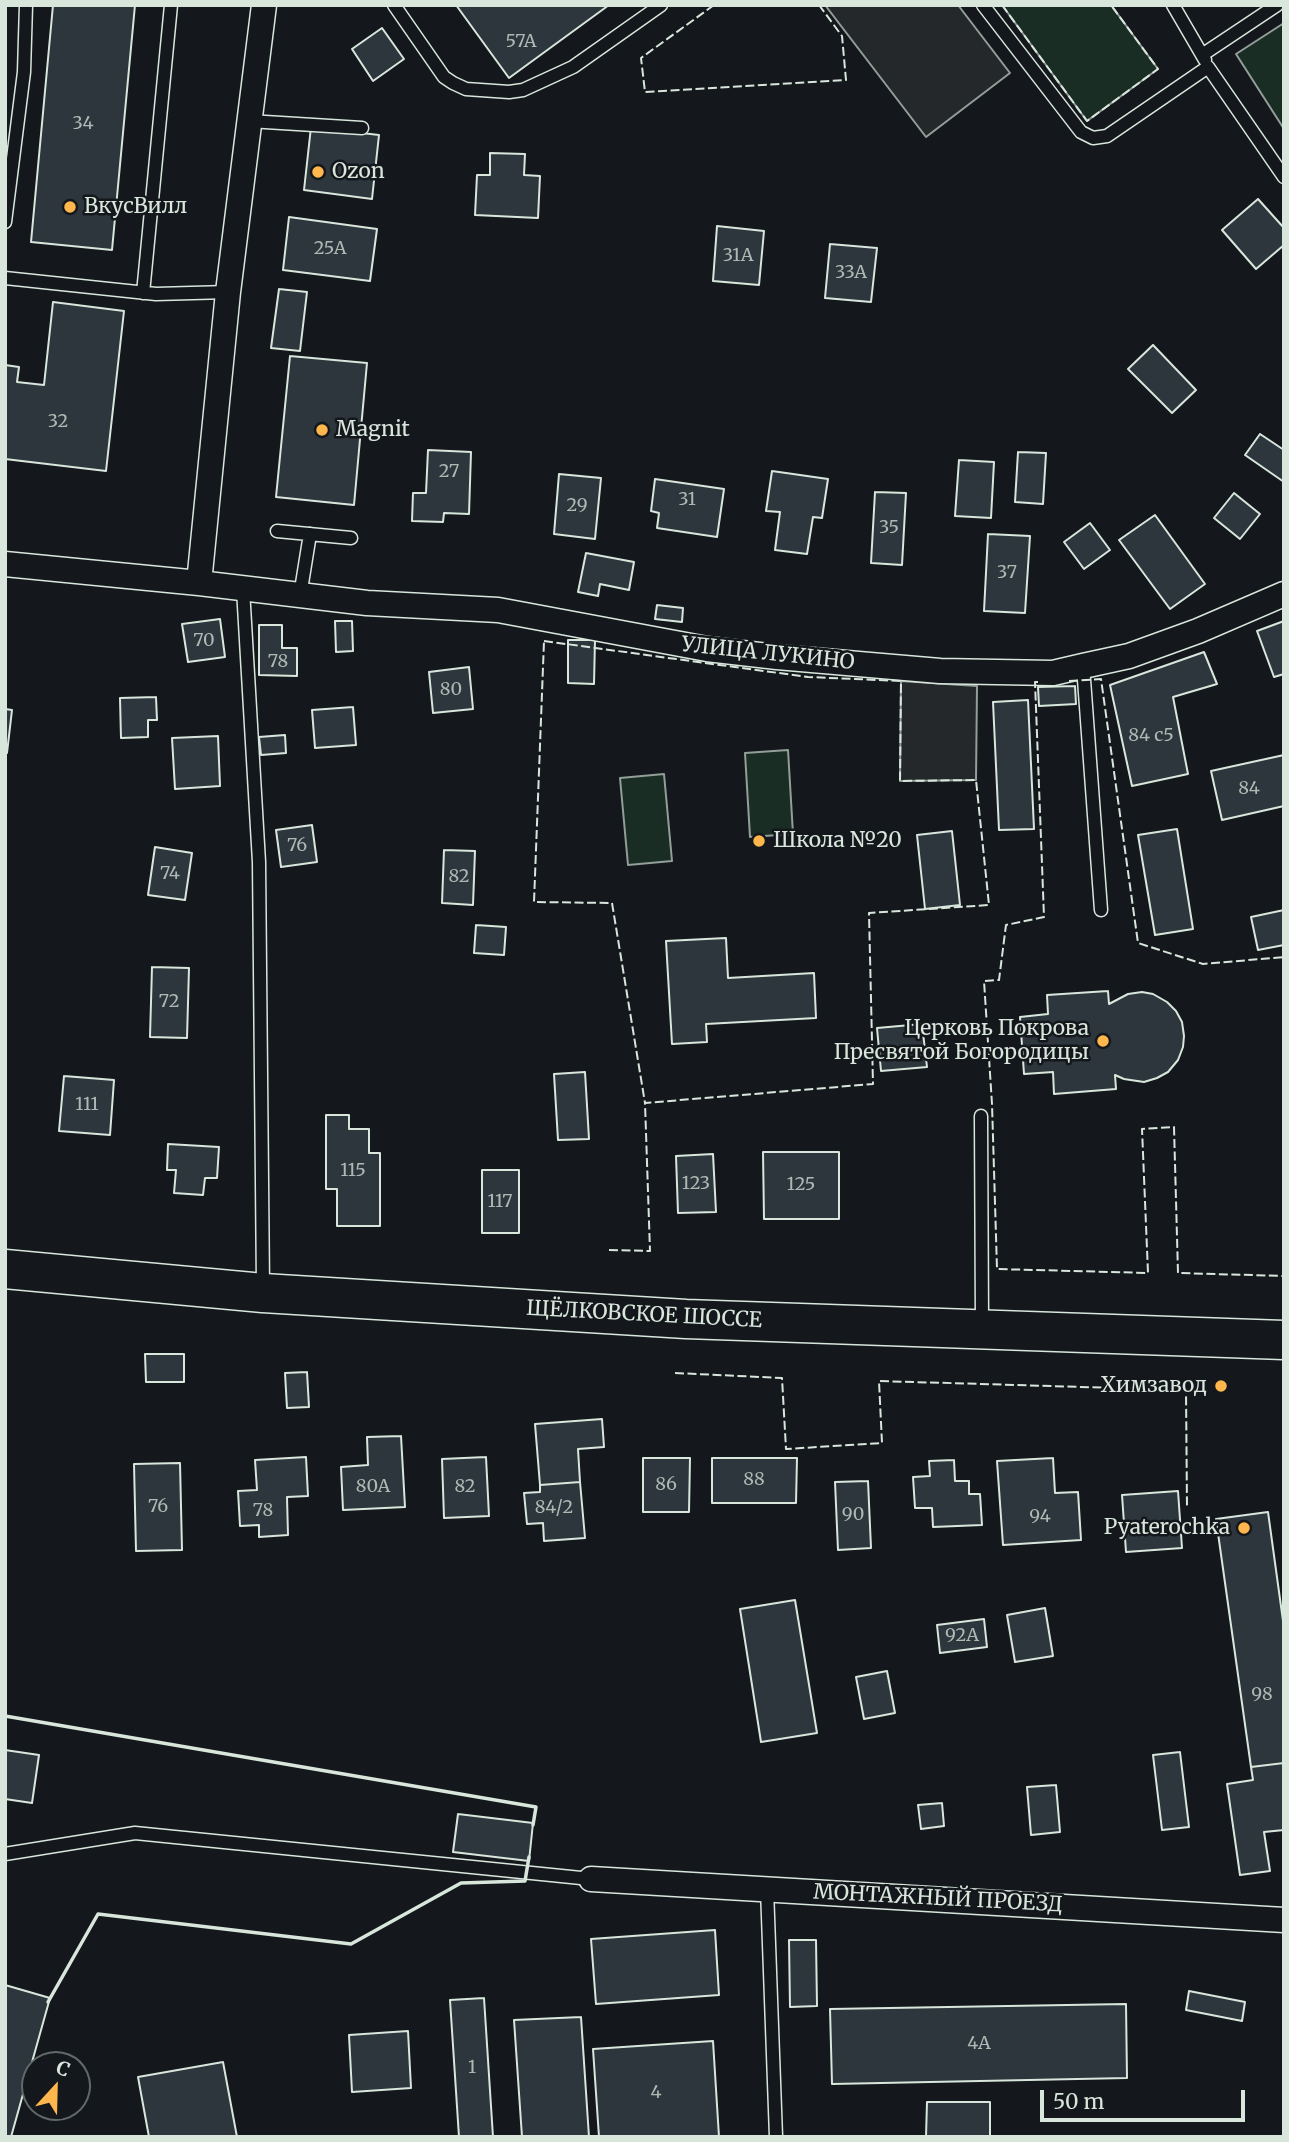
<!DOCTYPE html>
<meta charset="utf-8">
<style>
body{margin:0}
#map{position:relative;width:1289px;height:2142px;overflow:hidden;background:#14181c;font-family:Merriweather,serif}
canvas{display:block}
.frame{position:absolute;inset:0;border:7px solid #d8e6dc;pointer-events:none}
.north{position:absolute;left:21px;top:2051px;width:70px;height:70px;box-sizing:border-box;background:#14181c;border:2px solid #626a69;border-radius:50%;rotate:22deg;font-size:19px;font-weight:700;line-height:28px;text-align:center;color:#d8e6dc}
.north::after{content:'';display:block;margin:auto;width:24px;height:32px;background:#ffb74d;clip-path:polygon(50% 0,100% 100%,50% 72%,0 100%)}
.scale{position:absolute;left:1040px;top:2090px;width:205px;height:32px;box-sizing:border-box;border:4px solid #d8e6dc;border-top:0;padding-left:9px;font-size:21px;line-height:24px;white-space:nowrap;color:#d8e6dc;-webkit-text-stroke:5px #14181c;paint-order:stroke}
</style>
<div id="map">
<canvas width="1289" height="2142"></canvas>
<div class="frame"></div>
<div class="north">С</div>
<div class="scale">50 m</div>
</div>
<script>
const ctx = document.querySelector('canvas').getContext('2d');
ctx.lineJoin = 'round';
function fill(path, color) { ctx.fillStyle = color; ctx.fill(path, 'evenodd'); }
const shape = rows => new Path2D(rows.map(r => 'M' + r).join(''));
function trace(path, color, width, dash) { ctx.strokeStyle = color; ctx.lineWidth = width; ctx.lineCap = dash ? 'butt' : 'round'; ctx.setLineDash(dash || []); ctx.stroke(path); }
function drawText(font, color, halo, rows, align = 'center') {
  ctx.font = font + ' Merriweather,serif'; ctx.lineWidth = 5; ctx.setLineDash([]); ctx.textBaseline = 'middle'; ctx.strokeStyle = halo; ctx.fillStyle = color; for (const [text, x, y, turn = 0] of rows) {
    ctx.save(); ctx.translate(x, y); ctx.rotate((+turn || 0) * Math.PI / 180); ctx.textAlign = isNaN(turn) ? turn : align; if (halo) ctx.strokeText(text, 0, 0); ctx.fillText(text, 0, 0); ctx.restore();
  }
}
const green = shape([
 [1002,5,1111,5,1158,69,1087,121,1002,5],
 [1284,23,1284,129,1236,54,1284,23],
 [788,750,793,834,750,837,745,753,788,750],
 [664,774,672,861,628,865,620,778,664,774]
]);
const parking = shape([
 [825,5,958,5,1010,73,926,137,825,5],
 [901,681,977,686,976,780,900,781,901,681]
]);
const building = shape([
 [53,5,135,5,112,250,31,242,53,5],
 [456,5,609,5,509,78,456,5],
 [382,28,404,59,373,81,352,49,382,28],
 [311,127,379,135,372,199,304,190,311,127],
 [490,153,525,154,524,175,540,176,538,218,475,215,477,175,490,175,490,153],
 [1258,199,1284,228,1284,245,1256,269,1222,230,1258,199],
 [289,217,377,229,370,281,283,270,289,217],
 [717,226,764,231,759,285,713,281,717,226],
 [830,244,877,248,871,302,825,298,830,244],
 [279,289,307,292,300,351,271,348,279,289],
 [53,302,124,311,106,471,5,459,5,365,19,367,17,382,44,385,53,302],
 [1153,345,1196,390,1172,413,1128,369,1153,345],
 [290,356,367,363,354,505,276,497,290,356],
 [1260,434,1284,450,1284,482,1245,455,1260,434],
 [428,450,471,452,469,514,444,513,443,522,412,521,413,493,426,493,428,450],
 [1018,452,1046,453,1043,504,1015,502,1018,452],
 [959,460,994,462,991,518,955,516,959,460],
 [772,471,828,479,822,518,813,517,807,554,775,550,780,512,766,511,772,471],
 [559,474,601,478,595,539,554,534,559,474],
 [655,479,724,489,717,537,657,528,659,513,651,511,655,479],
 [875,492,906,493,902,565,871,563,875,492],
 [1234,493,1260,514,1240,539,1214,518,1234,493],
 [1155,515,1205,584,1170,609,1119,540,1155,515],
 [1090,523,1110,550,1084,569,1064,542,1090,523],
 [988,534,1030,536,1025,613,984,611,988,534],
 [586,553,634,562,629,590,600,584,598,596,578,592,586,553],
 [657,605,683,608,682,622,655,619,657,605],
 [220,619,225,657,188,662,182,624,220,619],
 [335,621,352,621,353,651,336,652,335,621],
 [1284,621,1284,674,1274,677,1257,631,1284,621],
 [259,625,282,625,282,648,297,648,297,676,259,675,259,625],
 [568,640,595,640,594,684,568,683,568,640],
 [1204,652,1217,684,1173,697,1188,774,1132,786,1110,685,1204,652],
 [469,667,473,709,433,713,429,672,469,667],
 [1075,686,1076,704,1039,706,1038,687,1075,686],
 [156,697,157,720,148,720,148,737,121,738,120,698,156,697],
 [1028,700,1034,829,999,830,993,702,1028,700],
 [353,707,356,745,315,748,312,710,353,707],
 [5,709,12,710,7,753,5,752,5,709],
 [285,735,286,753,261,755,259,737,285,735],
 [218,736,220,786,175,789,172,738,218,736],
 [1284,755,1284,806,1222,820,1211,771,1284,755],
 [312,825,317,862,281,867,276,830,312,825],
 [1177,829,1193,929,1155,935,1138,835,1177,829],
 [952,831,960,905,925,909,917,835,952,831],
 [155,847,192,853,185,900,148,895,155,847],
 [444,850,475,851,473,905,442,903,444,850],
 [1284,910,1284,945,1258,950,1251,917,1284,910],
 [476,925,506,927,504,955,474,953,476,925],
 [726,938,728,978,814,973,816,1018,706,1024,707,1042,672,1044,666,941,726,938],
 [152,967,189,968,187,1038,150,1037,152,967],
 [1108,991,1109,1004,1128,994,1142,992,1153,994,1167,1002,1176,1011,1182,1022,1184,1036,1183,1047,1178,1060,1168,1072,1157,1078,1144,1082,1124,1079,1115,1075,1116,1089,1054,1094,1053,1072,1024,1074,1020,1017,1048,1014,1047,995,1108,991],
 [922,1024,927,1067,881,1071,877,1028,922,1024],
 [585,1072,589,1139,558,1140,554,1074,585,1072],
 [64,1076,114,1080,110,1135,59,1131,64,1076],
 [326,1115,349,1115,349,1129,369,1129,369,1153,380,1153,380,1226,337,1226,337,1189,326,1189,326,1115],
 [168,1144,219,1147,217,1178,205,1178,203,1195,174,1193,176,1170,167,1170,168,1144],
 [763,1152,839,1152,839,1219,764,1219,763,1152],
 [713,1154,716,1212,678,1213,676,1156,713,1154],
 [482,1170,519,1170,519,1233,482,1233,482,1170],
 [145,1354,184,1354,184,1382,146,1382,145,1354],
 [307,1372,309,1407,287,1408,285,1373,307,1372],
 [602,1419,604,1447,578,1449,580,1482,540,1485,535,1424,602,1419],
 [401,1436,405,1507,343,1510,341,1467,368,1465,367,1437,401,1436],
 [306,1457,308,1496,287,1497,288,1535,259,1537,259,1525,240,1526,238,1491,257,1490,255,1460,306,1457],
 [486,1457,489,1516,444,1518,442,1459,486,1457],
 [643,1458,690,1458,689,1512,643,1512,643,1458],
 [712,1458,797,1458,796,1503,712,1503,712,1458],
 [1053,1458,1055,1493,1078,1492,1081,1540,1003,1545,997,1461,1053,1458],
 [954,1460,955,1481,969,1481,969,1494,980,1494,982,1525,933,1527,932,1508,915,1508,913,1477,930,1476,929,1461,954,1460],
 [180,1463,182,1550,136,1551,134,1464,180,1463],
 [868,1481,871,1548,838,1550,835,1482,868,1481],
 [580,1482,585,1538,544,1541,543,1523,527,1524,524,1493,540,1492,540,1485,580,1482],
 [1178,1491,1182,1548,1126,1552,1122,1495,1178,1491],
 [1268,1512,1284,1628,1284,1763,1251,1767,1216,1519,1268,1512],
 [795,1600,817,1733,761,1742,740,1609,795,1600],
 [1045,1608,1053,1656,1015,1662,1007,1615,1045,1608],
 [984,1619,987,1647,940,1653,937,1625,984,1619],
 [887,1671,895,1713,864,1719,856,1677,887,1671],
 [5,1750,39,1755,32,1803,5,1799,5,1750],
 [1180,1752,1189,1827,1162,1830,1153,1755,1180,1752],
 [1284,1763,1284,1830,1264,1832,1270,1871,1240,1875,1227,1784,1253,1780,1251,1767,1284,1763],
 [1056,1785,1060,1832,1031,1835,1027,1787,1056,1785],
 [942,1803,944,1826,921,1829,918,1805,942,1803],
 [458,1814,533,1823,529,1861,453,1852,458,1814],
 [715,1930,719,1995,596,2004,591,1939,715,1930],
 [789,1940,816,1940,817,2006,790,2007,789,1940],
 [5,1985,50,1998,11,2137,5,2137,5,1985],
 [1189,1991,1245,2002,1242,2021,1186,2010,1189,1991],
 [484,1998,493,2137,459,2137,450,2000,484,1998],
 [1126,2004,1127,2078,832,2084,830,2009,1126,2004],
 [581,2017,589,2137,522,2137,514,2020,581,2017],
 [408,2031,411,2088,352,2092,349,2035,408,2031],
 [713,2041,719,2137,599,2137,593,2049,713,2041],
 [223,2062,237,2137,149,2137,138,2077,223,2062],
 [927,2102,990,2102,990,2137,926,2137,927,2102]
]);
const service = shape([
 [394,5,444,77,453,83,466,89,509,92,523,90,573,67,661,5],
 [983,5,1081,132,1093,138,1107,136,1208,67,1284,177],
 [1173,5,1205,60],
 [1202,55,1277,5],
 [249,121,362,128],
 [5,222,24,72,26,5],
 [5,278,156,294,228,292],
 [143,293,171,5],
 [277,531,351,538],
 [243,589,259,862,263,1288],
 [300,596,310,534],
 [1083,666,1101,910],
 [981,1116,982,1326],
 [5,1854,135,1833,591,1879],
 [767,1889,776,2137]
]);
const minor = shape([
 [5,564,199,583,367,603,498,610,707,649,777,657,940,671,1053,673,1083,666,1129,656,1198,631,1284,594],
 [199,583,228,292,264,5],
 [591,1879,1284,1920]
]);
const primary = shape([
 [5,1269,263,1293,686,1319,1284,1340]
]);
const fence = shape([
 [714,5,641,58,645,92,846,80,842,36,819,5],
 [1002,5,1087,121,1158,69,1111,5],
 [544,641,808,677,901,681,900,781,976,780,989,905,869,913,873,1084,645,1103,612,903,534,902,544,641],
 [1069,681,1101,679,1138,943,1203,964,1284,957],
 [1038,682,1035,682,1044,917,1006,925,999,980,984,981,992,1104,997,1269,1148,1273,1142,1129,1174,1127,1178,1273,1284,1276],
 [609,1250,650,1251,645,1103],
 [675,1373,782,1378,786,1449,882,1443,879,1381,1186,1390,1187,1507]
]);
const wall = shape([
 [5,1716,536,1807,533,1825],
 [48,2002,98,1914,351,1944,461,1883,525,1881,529,1857]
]);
const markers = [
 [318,172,7,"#ffb74d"],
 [70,207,7,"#ffb74d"],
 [322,430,7,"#ffb74d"],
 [759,841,7,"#ffb74d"],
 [1103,1041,7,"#ffb74d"],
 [1221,1386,7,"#ffb74d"],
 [1244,1528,7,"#ffb74d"]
];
const numberNames = [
 ["57А",521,42],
 ["34",83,124],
 ["25А",330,249],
 ["31А",738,256],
 ["33А",851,273],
 ["32",58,422],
 ["27",449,472],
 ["31",687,500],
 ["29",577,506],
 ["35",889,528],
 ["37",1007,573],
 ["70",204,641],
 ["78",278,662],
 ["80",451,690],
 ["84 с5",1151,736],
 ["84",1249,789],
 ["76",297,846],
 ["74",170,874],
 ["82",459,877],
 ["72",169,1002],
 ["111",87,1105],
 ["115",353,1171],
 ["123",696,1184],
 ["125",801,1185],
 ["117",500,1202],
 ["88",754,1480],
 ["86",666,1485],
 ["80А",373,1487],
 ["82",465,1487],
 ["76",158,1507],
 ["84/2",554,1508],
 ["78",263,1511],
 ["90",853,1515],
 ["94",1040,1517],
 ["92А",962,1636],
 ["98",1262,1695],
 ["4А",979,2044],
 ["1",472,2068],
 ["4",656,2093]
];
const poiNames = [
 ["Ozon",332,172],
 ["ВкусВилл",84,207],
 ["Magnit",336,430],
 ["Школа №20",773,841],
 ["Церковь Покрова",1089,1029,"right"],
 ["Пресвятой Богородицы",1089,1053,"right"],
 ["Химзавод",1207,1386,"right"],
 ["Pyaterochka",1230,1528,"right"]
];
const streetNames = [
 ["УЛИЦА ЛУКИНО",768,654,6],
 ["ЩЁЛКОВСКОЕ ШОССЕ",644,1315,3],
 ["МОНТАЖНЫЙ ПРОЕЗД",938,1899,3]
];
fill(green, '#1a2d24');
trace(green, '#939e99', 2);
fill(parking, '#24282b');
trace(parking, '#939e99', 2);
fill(building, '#2c363c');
trace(building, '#d8e6dc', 2);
trace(service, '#d8e6dc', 15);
trace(minor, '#d8e6dc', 27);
trace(primary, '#d8e6dc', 41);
trace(service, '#14181c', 12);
trace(minor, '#14181c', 24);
trace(primary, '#14181c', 38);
trace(fence, '#d8e6dc', 2, [9, 3.5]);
trace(wall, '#d8e6dc', 3.5);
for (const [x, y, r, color] of markers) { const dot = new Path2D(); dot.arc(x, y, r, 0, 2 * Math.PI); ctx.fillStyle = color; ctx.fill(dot); trace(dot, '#14181c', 2.5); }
drawText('18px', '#adbab4', null, numberNames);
drawText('21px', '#d8e6dc', '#14181c', poiNames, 'left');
drawText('21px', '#d8e6dc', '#14181c', streetNames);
</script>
